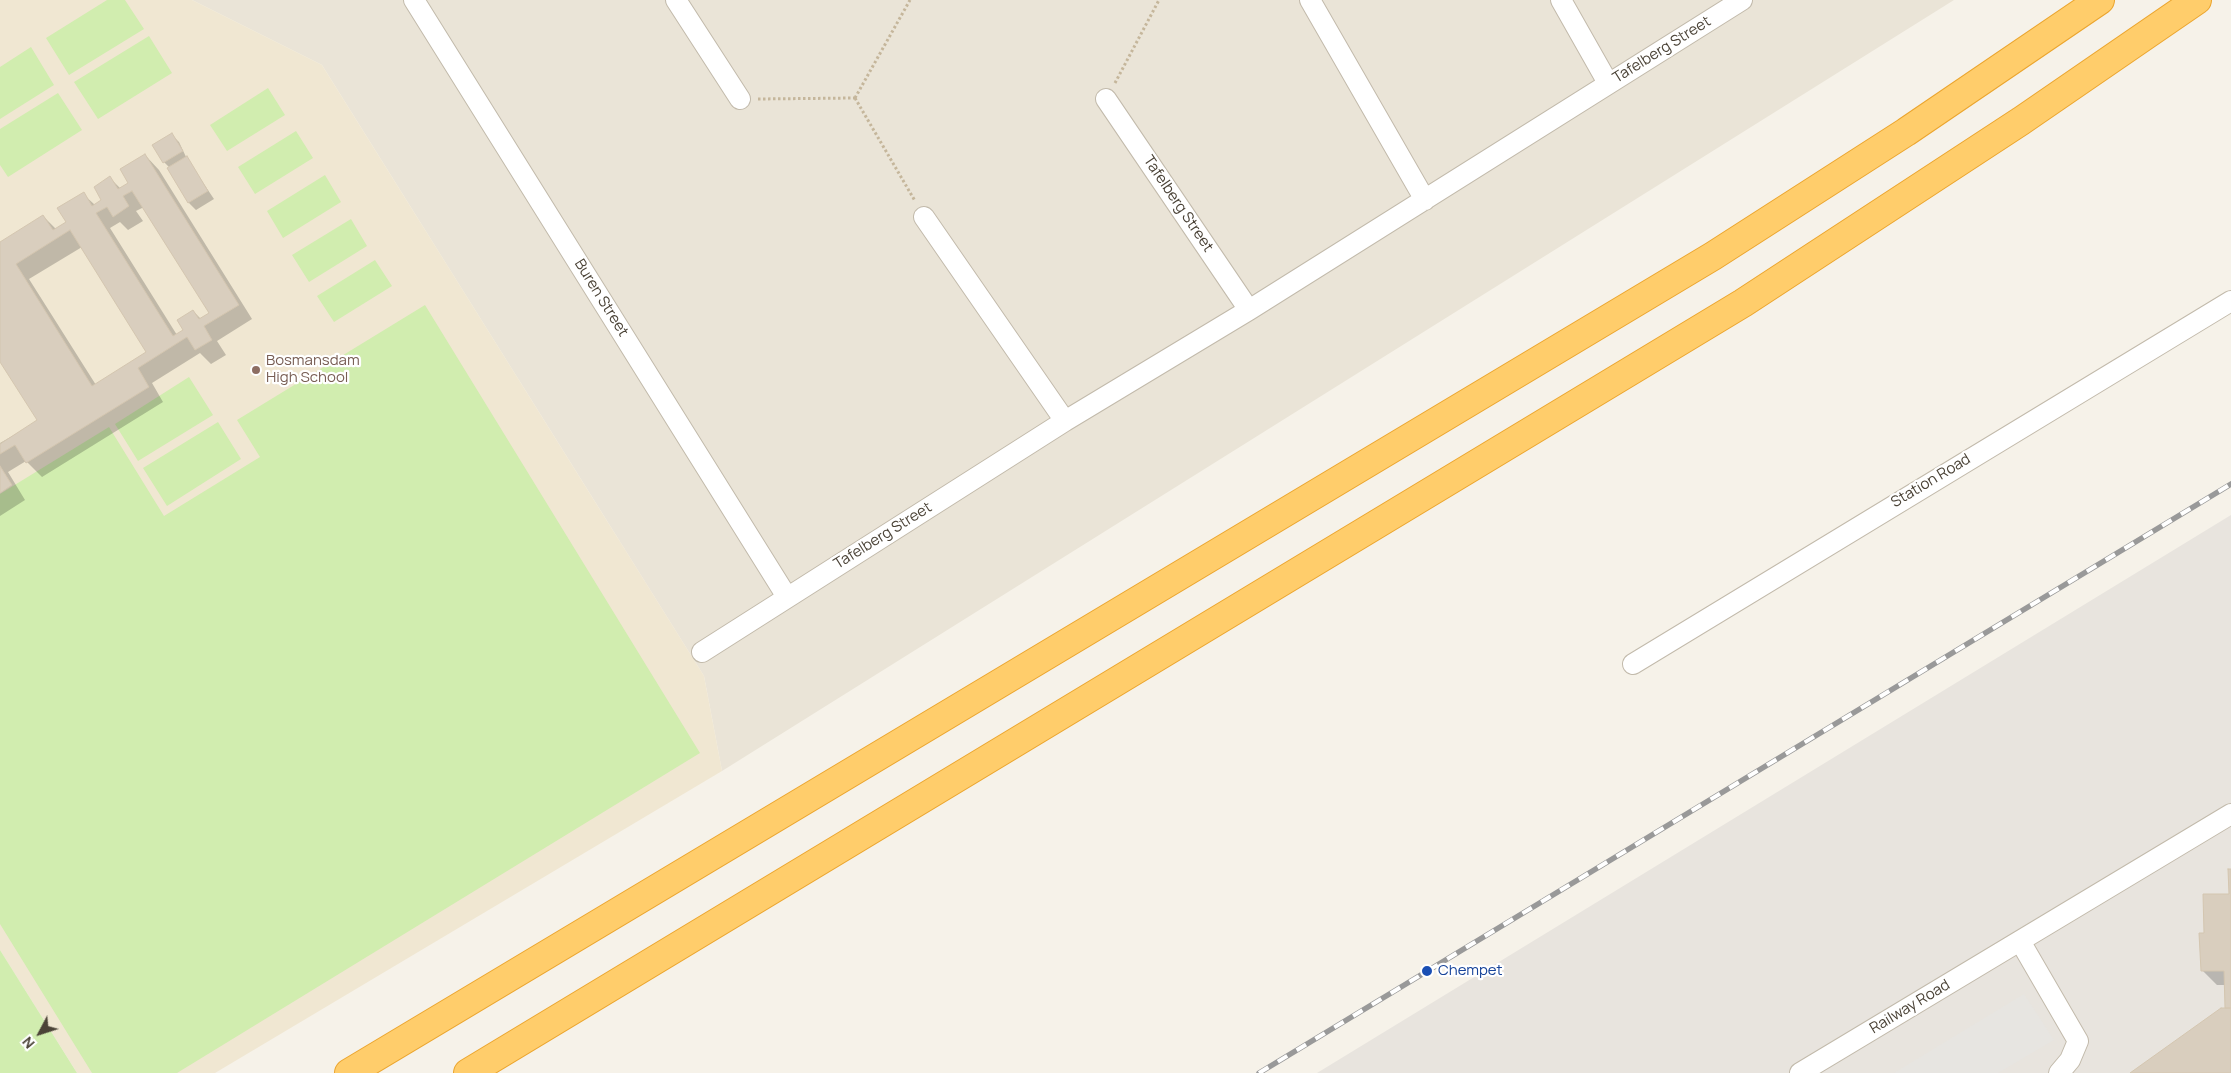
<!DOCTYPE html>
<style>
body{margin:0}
#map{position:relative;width:2231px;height:1073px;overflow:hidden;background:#f6f2e9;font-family:Manrope,sans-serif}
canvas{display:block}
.north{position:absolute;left:15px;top:1008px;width:50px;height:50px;-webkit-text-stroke:4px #fff;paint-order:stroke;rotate:230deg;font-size:14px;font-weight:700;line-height:20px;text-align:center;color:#4b4337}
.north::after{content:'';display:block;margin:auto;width:18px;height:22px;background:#4b4337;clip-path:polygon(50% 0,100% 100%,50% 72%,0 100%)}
</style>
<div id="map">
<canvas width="2231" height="1073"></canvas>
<div class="north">N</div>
</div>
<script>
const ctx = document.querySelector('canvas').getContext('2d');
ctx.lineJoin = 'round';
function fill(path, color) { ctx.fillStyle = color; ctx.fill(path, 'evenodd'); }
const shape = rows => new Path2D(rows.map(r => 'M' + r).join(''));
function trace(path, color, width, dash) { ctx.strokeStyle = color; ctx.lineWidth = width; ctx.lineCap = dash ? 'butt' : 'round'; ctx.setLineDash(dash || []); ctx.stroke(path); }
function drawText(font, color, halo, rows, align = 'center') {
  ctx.font = font + ' Manrope,sans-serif'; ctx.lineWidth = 4.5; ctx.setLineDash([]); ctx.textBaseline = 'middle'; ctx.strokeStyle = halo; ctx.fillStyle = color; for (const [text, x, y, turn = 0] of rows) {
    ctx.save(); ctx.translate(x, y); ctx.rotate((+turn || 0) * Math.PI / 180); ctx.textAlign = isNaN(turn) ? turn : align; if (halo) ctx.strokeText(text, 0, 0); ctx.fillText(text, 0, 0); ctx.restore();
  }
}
const residential = shape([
 [192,0,1954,0,722,771,704,676,322,65]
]);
const industrial = shape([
 [2231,515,2231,1073,1317,1073]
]);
const education = shape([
 [0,0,192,0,322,65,704,676,722,771,215,1073,77,1073,0,950]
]);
const green = shape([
 [107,0,125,0,144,29,69,75,46,38],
 [149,36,172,73,98,119,74,82],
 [31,47,54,85,0,119,0,67],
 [268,88,285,115,227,151,210,125],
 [58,93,82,130,8,177,0,165,0,129],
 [296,131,313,158,255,194,238,167],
 [325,175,341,202,283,238,267,211],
 [351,219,367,246,309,282,292,255],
 [375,260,392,286,334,322,317,296],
 [425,305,700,753,177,1073,92,1073,0,924,0,494,109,427,164,516,260,457,237,420],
 [189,377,213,415,138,461,115,424],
 [218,422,241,459,167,506,143,468],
 [0,950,77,1073,0,1073]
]);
const parking = shape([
 [2024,994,2054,1040,1998,1073,1894,1073]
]);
const shadow = shape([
 [172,135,179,142,187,159,214,199,196,210,189,203,170,168,164,162],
 [145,155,159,170,252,319,217,341,226,355,211,364,200,353,152,383,163,402,42,477,26,461,8,472,25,500,0,516,0,443,39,421,0,360,0,243,43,216,56,229,67,222,83,194,95,205,103,200,110,178,121,189,130,184],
 [144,207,210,314,201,319,193,311,185,330,177,335,110,228,120,222,128,230,143,221,136,211],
 [82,247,148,353,96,385,29,279],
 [2231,870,2231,1073,2132,1073,2227,1009,2226,985,2217,985,2203,971,2206,935,2231,895]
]);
const building = shape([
 [172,133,183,151,163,163,152,145,172,133],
 [145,154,239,305,204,326,212,340,195,350,187,337,138,368,149,387,26,463,15,445,0,454,0,444,37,420,0,362,0,242,43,215,53,230,66,222,57,208,84,192,92,206,101,200,94,187,110,176,118,189,128,183,120,169,145,154],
 [132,191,209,313,199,319,193,310,177,320,183,330,173,336,96,213,107,207,113,217,129,206,123,196,132,191],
 [70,230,146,352,92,386,16,264,70,230],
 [187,156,208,191,188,203,167,168,187,156],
 [0,466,12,485,0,493,0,466],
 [2228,869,2231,869,2231,1008,2225,1008,2224,971,2201,971,2199,933,2204,933,2203,894,2229,894,2228,869],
 [2221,1008,2231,1008,2231,1073,2130,1073,2221,1008]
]);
const path = shape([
 [1115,83,1159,0],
 [855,98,915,201],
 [855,98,910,0],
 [758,99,855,98]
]);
const minor = shape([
 [414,0,787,597],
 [676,0,740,99],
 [1310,0,1425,200],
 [1561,0,1608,83],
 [1106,99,1249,310],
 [924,217,1065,421],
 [702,652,1065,421,1249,310,1742,0],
 [1633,664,2231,301],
 [2020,941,2078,1041,2070,1060,2059,1073],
 [1800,1073,2231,814]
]);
const highway = shape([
 [349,1073,1713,256,1906,132,2100,0],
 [468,1073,1743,303,2021,121,2197,0]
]);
const rail = shape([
 [1259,1073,2231,484]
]);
const markers = [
 [256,370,5,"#8d6e63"],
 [1427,971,6,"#1a4fb4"]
];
const streetNames = [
 ["Tafelberg Street",1662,50,-32],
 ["Tafelberg Street",1178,204,56],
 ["Buren Street",601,298,58],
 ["Station Road",1931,481,-31],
 ["Tafelberg Street",883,536,-32],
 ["Railway Road",1910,1007,-31]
];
const educationNames = [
 ["Bosmansdam",266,361],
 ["High School",266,378]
];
const transitNames = [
 ["Chempet",1438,971]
];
fill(residential, '#eae4d7');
fill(industrial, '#e8e4de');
fill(education, '#f0e7d2');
fill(green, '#d1edaf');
fill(parking, '#e7e5e1');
fill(shadow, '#0003');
fill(building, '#d9cebe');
trace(building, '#d4c6b0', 1);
trace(minor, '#c2baab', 22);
trace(highway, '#eba52e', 30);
trace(path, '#c5b69b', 3, [2.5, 2.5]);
trace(minor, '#fff', 20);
trace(highway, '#ffcd6b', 28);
trace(rail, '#999', 5.5);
trace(rail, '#fff', 4, [11]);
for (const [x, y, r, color] of markers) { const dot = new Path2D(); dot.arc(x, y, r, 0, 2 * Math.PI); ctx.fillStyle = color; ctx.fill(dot); trace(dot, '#fff', 2); }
drawText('15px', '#4b4337', '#fff', streetNames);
drawText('15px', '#785e54', '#fff', educationNames, 'left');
drawText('15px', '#164399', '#fff', transitNames, 'left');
</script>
